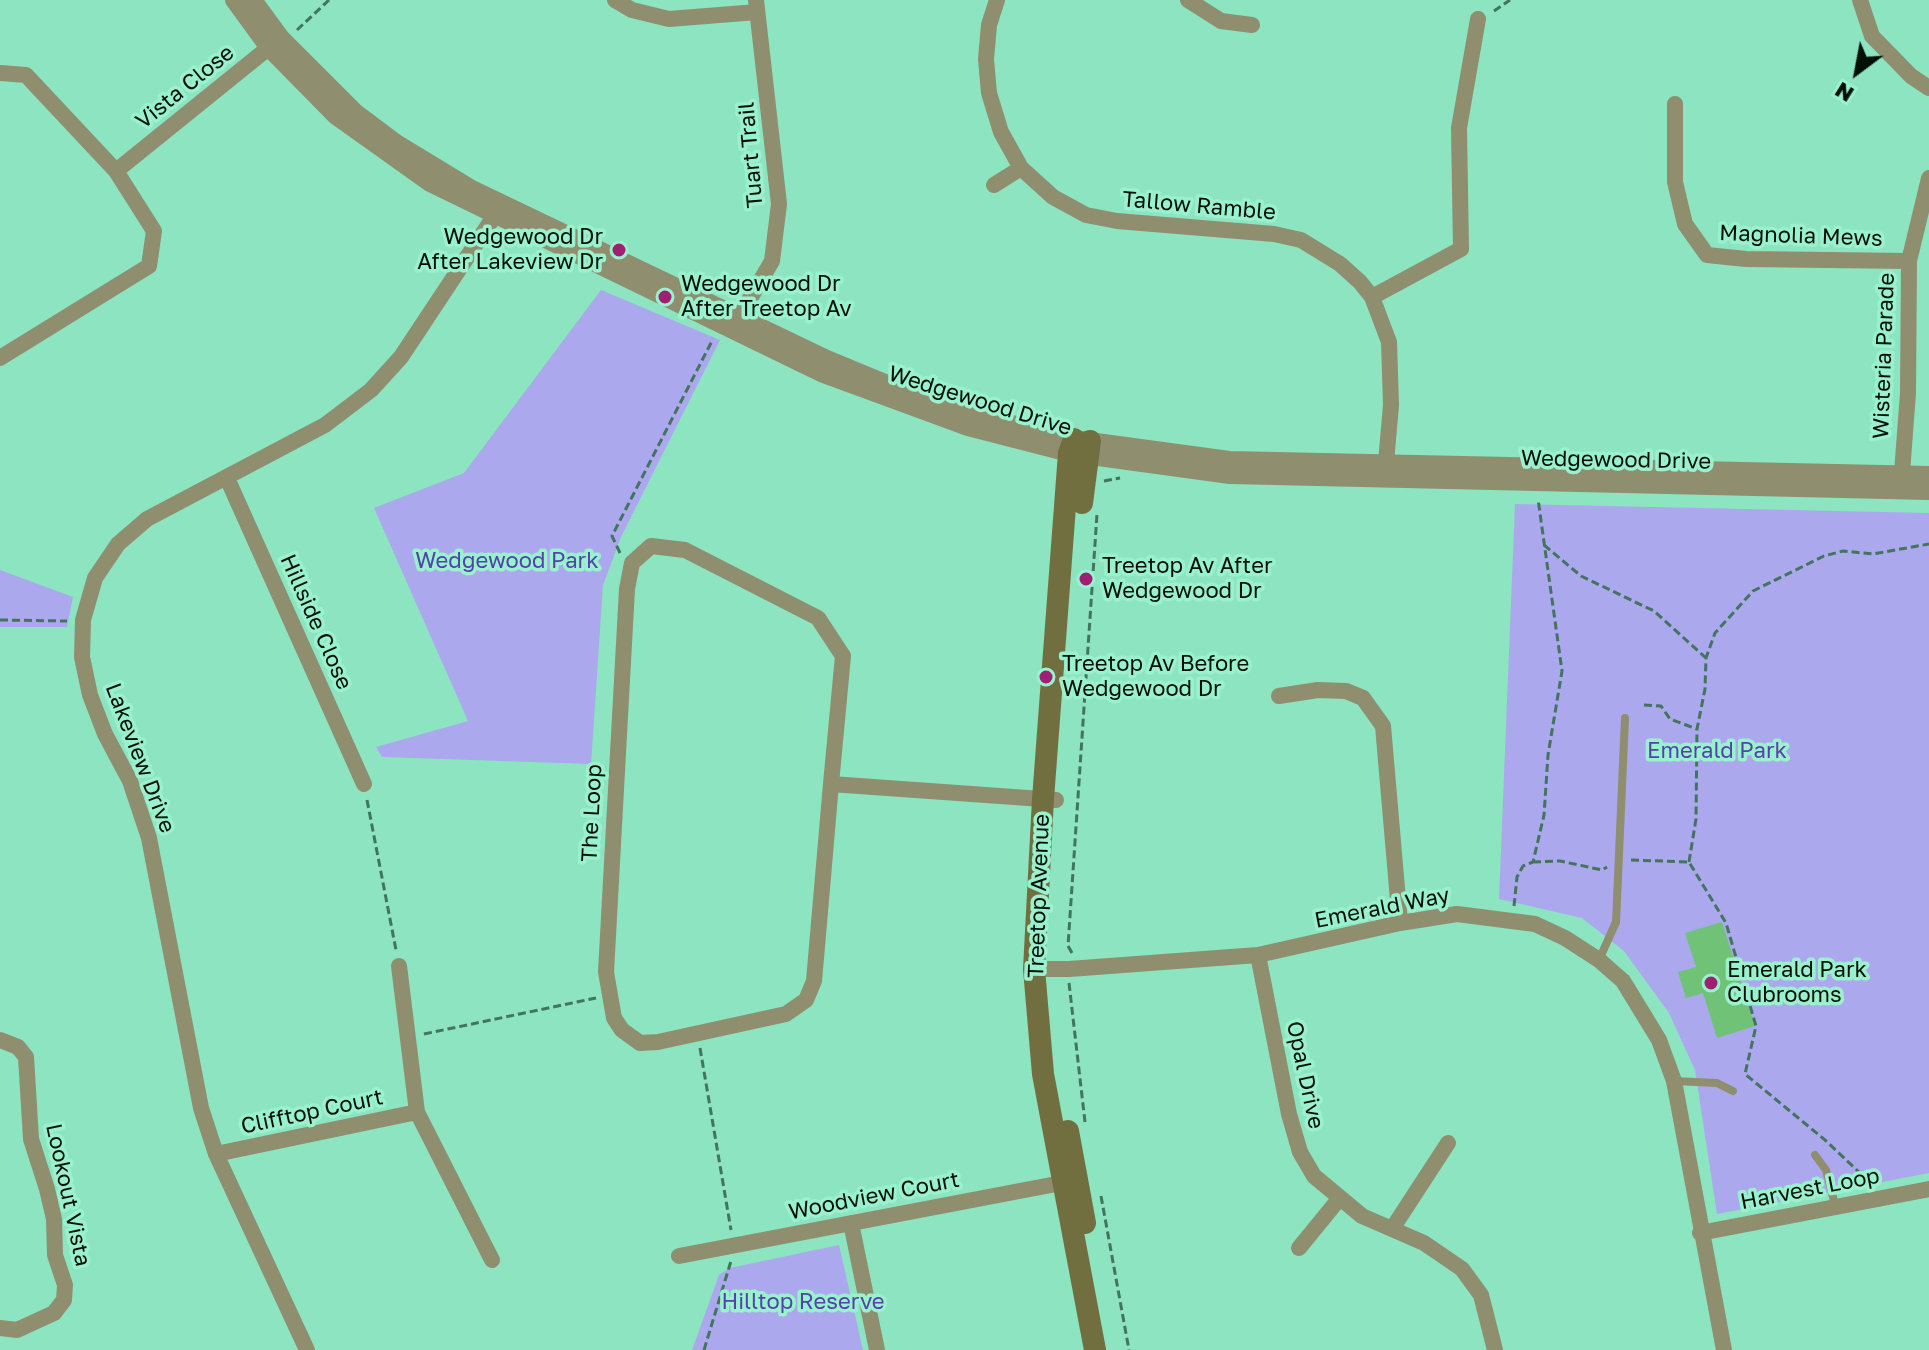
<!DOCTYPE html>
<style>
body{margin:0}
#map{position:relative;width:1929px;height:1350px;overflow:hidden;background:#8ce4c0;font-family:"Golos Text",sans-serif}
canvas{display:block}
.north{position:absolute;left:1817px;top:32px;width:80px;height:80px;-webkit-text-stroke:6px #99f1cd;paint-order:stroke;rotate:212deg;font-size:22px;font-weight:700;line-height:32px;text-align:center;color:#001007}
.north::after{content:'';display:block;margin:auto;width:28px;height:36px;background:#001007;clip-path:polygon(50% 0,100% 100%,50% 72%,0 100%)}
</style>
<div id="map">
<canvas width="1929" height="1350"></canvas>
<div class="north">N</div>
</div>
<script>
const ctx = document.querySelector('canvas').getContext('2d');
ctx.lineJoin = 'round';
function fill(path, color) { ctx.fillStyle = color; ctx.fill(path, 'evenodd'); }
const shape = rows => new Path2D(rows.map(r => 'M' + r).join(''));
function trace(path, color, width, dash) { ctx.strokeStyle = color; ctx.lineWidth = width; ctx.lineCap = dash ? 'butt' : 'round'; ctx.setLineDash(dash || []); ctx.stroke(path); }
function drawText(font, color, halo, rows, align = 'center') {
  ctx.font = font + ' "Golos Text",sans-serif'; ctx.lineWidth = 7; ctx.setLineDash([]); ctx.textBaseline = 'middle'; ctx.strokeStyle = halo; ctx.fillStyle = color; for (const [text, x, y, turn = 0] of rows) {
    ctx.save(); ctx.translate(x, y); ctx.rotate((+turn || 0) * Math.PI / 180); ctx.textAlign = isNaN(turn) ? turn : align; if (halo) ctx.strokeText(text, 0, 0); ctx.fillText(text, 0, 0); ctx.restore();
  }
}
const green = shape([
 [601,290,720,340,621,537,603,585,591,764,382,757,376,747,468,721,374,508,464,473],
 [1515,504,1929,513,1929,1173,1717,1214,1695,1070,1669,1013,1624,951,1582,918,1499,899],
 [0,570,73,597,67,627,0,627],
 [839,1245,863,1350,692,1350,719,1275,730,1268]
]);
const building = shape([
 [1722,922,1755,1026,1717,1038,1703,993,1686,998,1678,972,1696,967,1685,933]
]);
const path = shape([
 [1494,11,1510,0],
 [297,30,329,0],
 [1104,481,1120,478],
 [1544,545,1581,576,1654,611,1706,658],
 [620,553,612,536,713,339],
 [0,620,67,621],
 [1644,705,1661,706,1670,719,1697,729],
 [367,800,396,950],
 [1631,860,1689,862,1726,923,1756,1026,1745,1074,1825,1140,1859,1172,1864,1184],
 [1533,862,1560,861,1602,870,1607,867],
 [1689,862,1696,819,1697,729,1705,689,1706,658,1715,633,1753,591,1824,556,1843,551,1873,554,1929,544],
 [1514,906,1517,877,1523,866,1533,862,1544,815,1548,755,1562,671,1538,499],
 [1072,953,1068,946,1097,514],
 [1069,983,1085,1122],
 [424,1034,596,998],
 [700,1048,731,1230],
 [1101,1196,1129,1350],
 [704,1350,731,1261]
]);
const service = shape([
 [1599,960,1616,922,1625,718],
 [1674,1081,1717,1083,1733,1091],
 [1815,1155,1826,1170,1835,1205]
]);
const minor = shape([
 [615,0,632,10,669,19,757,12],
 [997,0,989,25,986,59,989,93,1001,132,1021,168,1053,197,1086,215,1117,221,1274,234,1301,240,1340,264,1360,282,1372,297,1389,342,1391,405,1385,474],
 [1188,0,1221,21,1252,25],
 [1860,0,1872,36,1911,76,1929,88],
 [0,73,26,75,116,171,154,231,149,266,0,358],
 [1675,104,1675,182,1685,224,1707,255,1746,259,1909,261],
 [116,171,277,41],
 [994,185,1021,168],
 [1372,297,1461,249,1459,128,1478,19],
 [734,326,772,261,779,204,756,0],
 [227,478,364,784],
 [1901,486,1908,393,1909,261,1929,178],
 [1279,696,1318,690,1346,691,1363,698,1383,726,1400,923],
 [831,784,814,981,806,1000,786,1014,658,1042,640,1043,622,1030,614,1018,606,972,627,589,632,563,651,546,685,550,818,618,843,656,831,784,1056,800],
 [1258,955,1289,1114,1300,1152,1314,1176,1362,1216,1424,1243,1462,1269,1481,1295,1495,1350],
 [399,966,417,1112,492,1260],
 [1034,969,1069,969,1258,955,1400,923,1457,914,1535,924,1565,938,1599,960,1623,981,1659,1040,1674,1081,1724,1350],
 [0,1040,18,1047,26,1057,31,1139,47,1189,54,1219,55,1255,65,1285,64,1300,54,1313,17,1330,0,1328],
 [216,1154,417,1112],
 [851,1223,877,1350],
 [1392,1229,1448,1143],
 [1700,1233,1929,1189],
 [1299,1248,1339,1199],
 [679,1256,1072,1181],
 [307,1350,216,1154,201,1108,149,838,130,781,105,734,90,695,82,657,83,620,95,578,118,544,147,519,325,425,371,390,401,357,501,206]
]);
const tertiary = shape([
 [234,0,269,48,336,116,430,183,821,373,968,427,1069,453,1230,475,1929,491],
 [253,0,281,38,356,113,396,143,470,188,827,359,914,395,1015,425,1074,439,1229,460,1929,475]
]);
const secondary = shape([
 [1074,439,1069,453,1043,799,1034,969,1043,1074,1095,1350],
 [1082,503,1090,441],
 [1068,1131,1085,1223]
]);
const markers = [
 [619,250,8,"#9f2073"],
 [665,297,8,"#9f2073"],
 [1086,579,8,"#9f2073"],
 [1046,677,8,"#9f2073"],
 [1711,983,8,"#9f2073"]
];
const streetNames = [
 ["Vista Close",185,87,-39],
 ["Tuart Trail",751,155,-95],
 ["Tallow Ramble",1199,206,5],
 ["Magnolia Mews",1801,236,2],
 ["Wisteria Parade",1884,356,-88],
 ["Wedgewood Drive",980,401,17],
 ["Wedgewood Drive",1616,460,1],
 ["Hillside Close",316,622,66],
 ["Lakeview Drive",140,758,69],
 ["The Loop",592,813,-87],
 ["Treetop Avenue",1039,896,-88],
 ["Emerald Way",1382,908,-11],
 ["Opal Drive",1305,1075,78],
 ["Clifftop Court",312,1112,-12],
 ["Harvest Loop",1810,1189,-11],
 ["Lookout Vista",68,1195,78],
 ["Woodview Court",874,1196,-11]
];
const poiNames = [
 ["Wedgewood Dr",603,237,"right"],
 ["After Lakeview Dr",603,262,"right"],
 ["Wedgewood Dr",681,284],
 ["After Treetop Av",681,309],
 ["Treetop Av After",1102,566],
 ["Wedgewood Dr",1102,591],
 ["Treetop Av Before",1062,664],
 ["Wedgewood Dr",1062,689],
 ["Emerald Park",1727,970],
 ["Clubrooms",1727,995]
];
const parkNames = [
 ["Wedgewood Park",507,561],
 ["Emerald Park",1717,751],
 ["Hilltop Reserve",803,1302]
];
fill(green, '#aba8ee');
fill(building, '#70c277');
trace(path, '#42745e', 3, [8, 4]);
trace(service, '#8f8e6f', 8);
trace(minor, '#8f8e6f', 16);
trace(tertiary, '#8f8e6f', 18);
trace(secondary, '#716f3f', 22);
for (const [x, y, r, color] of markers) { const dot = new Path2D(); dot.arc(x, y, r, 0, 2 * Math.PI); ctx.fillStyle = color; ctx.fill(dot); trace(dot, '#99f1cd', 3); }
drawText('22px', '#001007', '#99f1cd', streetNames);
drawText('22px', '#001007', '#99f1cd', poiNames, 'left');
drawText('22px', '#5441ac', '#99f1cd', parkNames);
</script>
